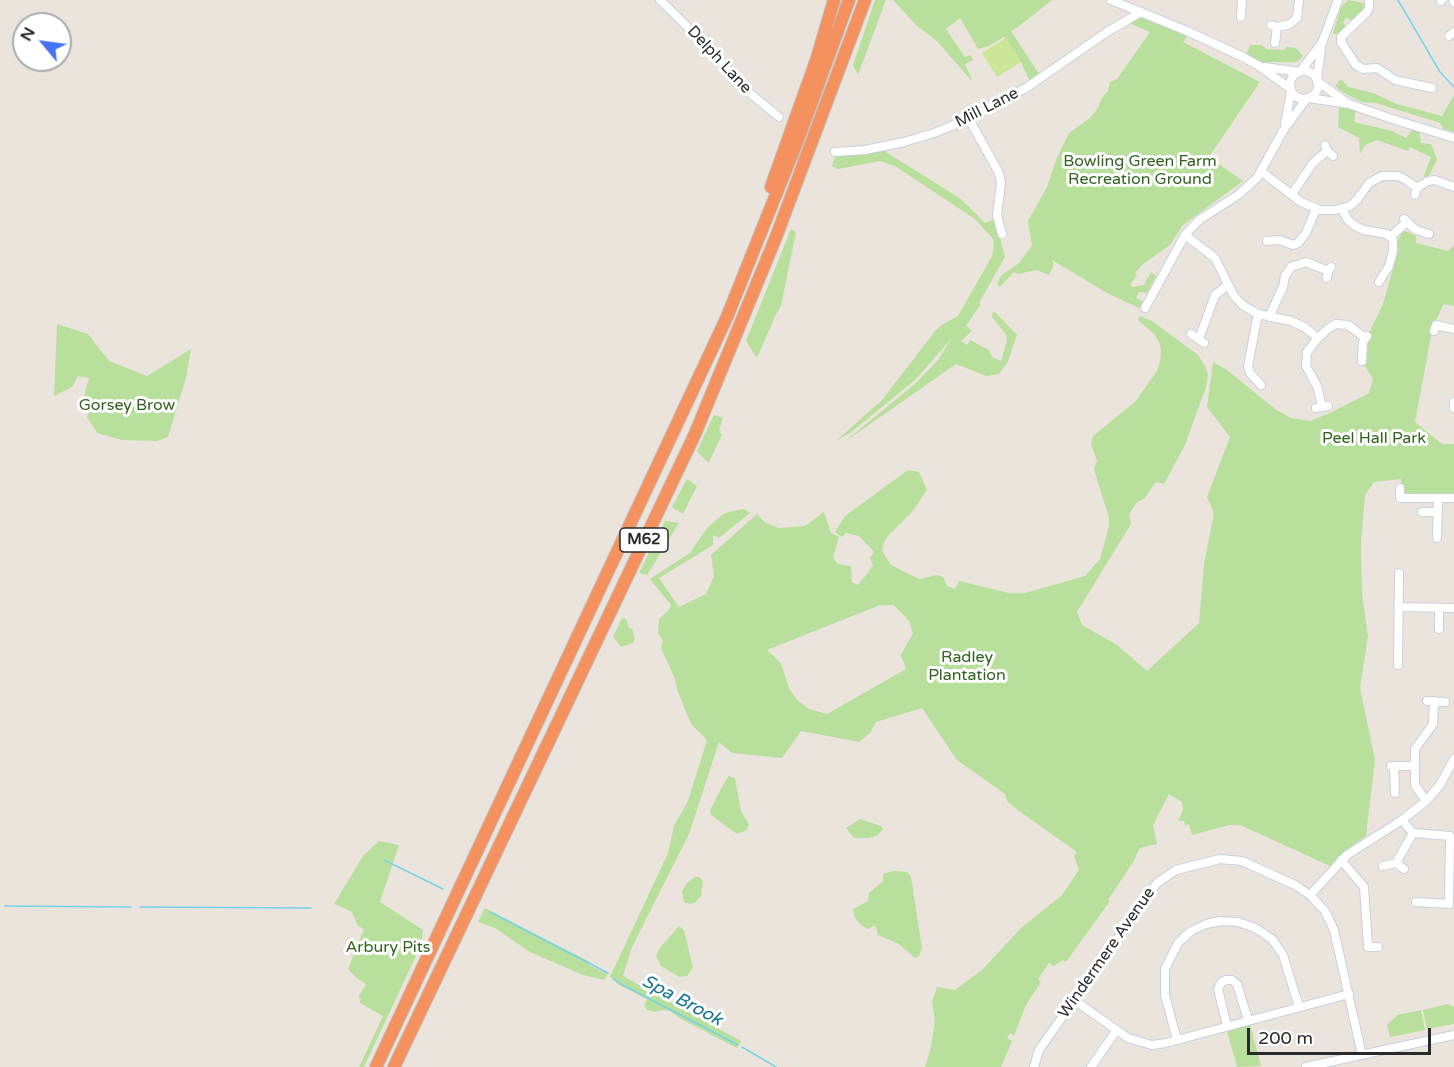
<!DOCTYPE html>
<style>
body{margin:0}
#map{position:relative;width:1454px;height:1067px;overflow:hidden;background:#ebe4dd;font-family:"Varela Round",sans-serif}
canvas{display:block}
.north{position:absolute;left:12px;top:12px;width:60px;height:60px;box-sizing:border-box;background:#fff;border:2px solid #aaa;border-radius:50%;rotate:299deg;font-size:16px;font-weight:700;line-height:24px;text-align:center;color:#2a2a2a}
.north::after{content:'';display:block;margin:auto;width:21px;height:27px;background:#4574f0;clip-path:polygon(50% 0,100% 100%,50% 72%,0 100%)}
.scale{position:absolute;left:1247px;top:1028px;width:184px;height:27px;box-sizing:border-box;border:3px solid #2a2a2a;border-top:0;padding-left:8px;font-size:18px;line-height:21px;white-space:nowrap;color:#2a2a2a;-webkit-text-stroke:4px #fff;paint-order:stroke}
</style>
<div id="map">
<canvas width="1454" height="1067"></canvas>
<div class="north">N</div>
<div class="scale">200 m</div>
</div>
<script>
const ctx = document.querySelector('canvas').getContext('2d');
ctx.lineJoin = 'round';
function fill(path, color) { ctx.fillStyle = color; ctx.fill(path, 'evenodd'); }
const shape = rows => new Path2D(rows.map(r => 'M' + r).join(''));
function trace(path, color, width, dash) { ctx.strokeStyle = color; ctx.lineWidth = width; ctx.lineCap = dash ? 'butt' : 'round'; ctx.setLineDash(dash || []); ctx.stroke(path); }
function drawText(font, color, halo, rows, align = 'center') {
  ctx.font = font + ' "Varela Round",sans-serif'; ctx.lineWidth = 6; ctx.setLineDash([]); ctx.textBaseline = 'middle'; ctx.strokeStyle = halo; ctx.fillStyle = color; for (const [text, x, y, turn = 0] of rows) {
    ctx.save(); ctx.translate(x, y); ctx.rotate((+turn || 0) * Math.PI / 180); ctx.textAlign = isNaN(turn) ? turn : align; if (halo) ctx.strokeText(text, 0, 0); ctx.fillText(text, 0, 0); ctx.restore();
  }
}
const green = shape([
 [875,0,886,0,858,75,853,65],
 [893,0,1052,0,1018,27,1011,31,1039,74,1029,80,1021,62,1004,37,989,46,978,49,960,18,946,29,965,57,970,55,973,60,965,64,972,79,971,80,936,40,917,26],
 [1348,0,1363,3,1366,8,1353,21,1346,18,1343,22,1345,25,1345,28,1339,35,1334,34,1333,33,1341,7],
 [1137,12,1189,34,1183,42,1260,82,1209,157,1243,181,1183,225,1170,245,1143,264,1135,273,1137,275,1130,285,1134,287,1144,285,1151,272,1156,276,1147,293,1139,292,1136,298,1142,301,1141,309,1107,293,1052,260,1054,265,1049,275,1037,270,1018,274,1014,272,1000,287,997,284,1001,276,1019,263,1032,246,1028,221,1047,187,1056,160,1069,133,1090,118,1098,108,1102,98,1108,91,1110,82,1117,79,1150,32,1129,23],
 [1250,45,1262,45,1266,49,1284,50,1287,47,1296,48,1303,56,1297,62,1271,62,1268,66,1246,55],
 [1341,79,1348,87,1373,93,1397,104,1442,116,1454,95,1454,132,1443,129,1440,123,1376,103,1362,102,1342,92,1335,86],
 [1339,106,1356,110,1354,122,1392,131,1406,138,1412,130,1419,131,1421,143,1431,144,1437,159,1428,178,1424,176,1431,157,1410,147,1408,151,1377,140,1365,145,1360,154,1359,138,1338,127],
 [885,146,886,152,961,199,985,223,995,219,1005,257,979,303,981,304,966,326,972,331,961,341,967,345,970,340,989,350,992,357,1001,361,1006,344,1007,336,992,317,992,313,995,312,1017,335,1008,361,999,374,986,376,956,364,843,443,916,383,938,360,952,338,915,380,850,433,836,441,882,400,935,331,943,324,958,316,992,256,994,247,993,239,975,219,895,166,880,161,838,169,832,166,836,153],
 [791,229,796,232,781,306,776,314,757,358,746,341],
 [1403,230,1416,236,1416,243,1448,251,1454,245,1454,304,1453,306,1444,304,1433,326,1415,422,1442,444,1454,444,1454,495,1402,495,1401,479,1374,482,1365,495,1361,542,1362,594,1368,636,1360,688,1375,760,1366,836,1344,851,1330,866,1240,825,1229,825,1192,835,1189,824,1185,825,1184,821,1178,821,1183,810,1182,802,1169,794,1153,825,1157,844,1140,848,1133,862,1108,900,1110,901,1066,962,1063,960,1054,966,1049,963,1038,979,1041,982,1026,1005,1014,1036,1010,1033,1007,1038,1012,1041,1001,1067,925,1067,930,1051,935,1022,932,1002,937,987,955,990,982,970,1021,928,1062,895,1079,870,1074,856,1077,852,1019,811,1007,801,1005,794,957,760,922,708,876,722,870,733,859,742,801,731,782,758,732,753,719,742,689,834,632,947,623,976,741,1041,737,1048,681,1019,670,1011,662,1010,655,1012,647,1010,644,1006,647,999,619,985,610,977,668,853,674,826,688,801,707,740,691,724,678,692,674,677,661,648,663,641,658,633,659,619,669,610,671,605,650,579,690,553,707,528,722,515,728,512,744,509,750,513,719,538,713,535,713,545,659,578,679,607,706,594,714,576,711,555,757,514,766,523,779,528,805,526,824,512,831,533,839,537,833,558,838,564,851,566,852,582,858,585,873,566,870,558,874,552,859,536,846,533,842,537,835,532,845,516,908,470,919,472,927,490,912,512,887,537,884,543,882,551,891,565,919,579,937,575,943,577,947,586,955,589,959,581,1009,593,1025,593,1085,576,1100,559,1109,526,1109,518,1094,469,1097,461,1091,444,1093,436,1135,402,1157,371,1160,362,1161,350,1159,342,1155,335,1138,320,1140,316,1152,321,1198,355,1205,366,1208,375,1206,387,1185,445,1164,484,1156,482,1144,499,1137,502,1129,514,1131,524,1077,612,1082,625,1117,645,1147,671,1199,623,1204,564,1214,513,1207,497,1230,437,1207,407,1213,362,1227,370,1275,409,1291,418,1310,421,1332,412,1369,393,1373,380,1363,362,1363,345,1383,304,1399,248,1395,247],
 [880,605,894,605,909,621,913,633,901,655,906,669,827,714,809,709,797,700,789,688,781,663,767,650],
 [57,324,88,334,109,361,147,376,191,349,186,378,168,437,157,441,122,440,97,433,87,417,91,406,83,400,89,378,78,376,72,387,54,396],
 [714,415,723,418,719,431,722,435,709,462,706,461,697,451],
 [687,479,697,486,683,514,672,507],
 [665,521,679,523,647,575,639,573],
 [622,618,626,619,629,628,632,629,635,639,633,643,621,647,613,637],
 [728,776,735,778,741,811,749,824,747,830,737,834,711,815,710,810],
 [860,819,881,826,883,829,878,835,869,838,854,838,846,828],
 [379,841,399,845,380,902,423,930,421,945,387,1018,364,1067,359,1067,383,1016,360,1003,359,996,366,984,358,979,348,969,364,929,358,926,351,911,334,904,363,856],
 [893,871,907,872,911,877,922,948,919,956,915,958,899,944,878,935,876,927,873,926,868,929,862,926,855,918,853,909,868,901,869,893,883,881,883,874],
 [695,877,699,877,703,881,701,896,696,902,690,904,684,902,682,892,686,884],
 [485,908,590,962,589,965,608,974,604,980,583,975,530,952,495,928,478,922],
 [679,926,684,930,693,968,687,976,679,977,661,966,656,955,660,948],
 [1447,1004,1454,1007,1454,1024,1427,1029,1423,1010],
 [1421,1010,1425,1030,1390,1037,1387,1025,1397,1015],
 [1250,1024,1261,1066,1237,1067,1227,1031]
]);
const pitch = shape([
 [1006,38,1021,62,997,77,982,53]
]);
const stream = shape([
 [1398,0,1440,72,1454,87],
 [384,860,443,889],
 [5,906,131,907],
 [140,907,311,908],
 [490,912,608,973],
 [614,979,621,984,738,1045],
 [742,1047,776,1067]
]);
const minor = shape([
 [660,0,713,52,746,90,779,117],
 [1111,0,1187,31,1243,57,1259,66,1291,89],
 [1369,0,1369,8,1367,12,1341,37,1341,42,1356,65,1363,69,1377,68,1395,80,1432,88],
 [1453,0,1454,2],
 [1441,1,1442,0],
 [1241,17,1242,0],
 [1271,25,1277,27,1275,43],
 [1277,27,1290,24,1297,18,1299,0],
 [1449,36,1454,32],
 [1265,67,1299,72],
 '1290 85a14 14 0 1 1 28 0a14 14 0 1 1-28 0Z',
 [1300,72,1322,43,1338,0],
 [1317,80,1321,49],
 [1317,81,1346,102],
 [1309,98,1349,104,1392,119,1454,138],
 [969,119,999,173,1001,183,997,215,1002,234],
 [1285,125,1291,91],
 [1325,145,1327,151,1333,156],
 [835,152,865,150,904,142,934,133,969,119,1026,88,1107,32,1141,12],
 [1262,172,1301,202,1320,210,1335,210,1350,206,1357,200,1369,183,1382,176,1398,176,1406,180,1417,188,1415,195],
 [1417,188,1428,181,1435,180,1454,187],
 [1292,194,1313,163,1327,151],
 [1342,209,1348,220,1355,226,1364,230,1387,234,1393,240,1393,251,1389,266,1379,282],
 [1404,219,1416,230,1429,234],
 [1185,235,1215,258,1234,296,1244,306,1258,314,1291,321,1304,327,1318,338],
 [1390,237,1406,223],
 [1267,241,1279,240,1293,245,1298,243,1306,233,1316,209],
 [1327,278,1328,271,1331,267],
 [1145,308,1185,235,1199,220,1238,195,1257,178,1283,131,1307,98],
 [1258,314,1248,366,1250,373,1261,385],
 [1269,317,1283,287,1285,276,1291,267,1306,262,1328,271],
 [1434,331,1436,325,1454,329],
 [1191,334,1204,343],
 [1199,339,1215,295,1228,285],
 [1362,361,1363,342,1367,336],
 [1454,402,1454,408],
 [1322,406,1317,386,1306,366,1307,352,1318,338,1329,328,1336,324,1348,325,1364,337],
 [1316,408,1328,406],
 [1400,488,1400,498,1454,498],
 [1422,512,1438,512],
 [1437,538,1438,498],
 [1399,607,1454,608],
 [1439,629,1439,608],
 [1398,665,1399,573],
 [1427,701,1445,702],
 [1391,766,1415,766],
 [1394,766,1395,793],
 [1426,801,1415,785,1415,749,1433,724,1434,701],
 [1402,820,1413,833,1450,836,1449,904,1416,902],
 [1341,860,1364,887,1368,947,1378,947],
 [1396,863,1413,833],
 [1383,866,1396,863,1404,869],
 [1310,895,1347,855,1402,820,1426,801,1440,785,1454,759],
 [1074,1000,1128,1038,1152,1045,1166,1043,1349,994],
 [1227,1026,1218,989,1221,983,1226,980,1232,980,1237,984,1248,1020],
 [1177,1040,1165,995,1165,969,1178,943,1191,931,1206,924,1221,921,1238,922,1255,928,1272,939,1283,955,1299,1007],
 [1034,1067,1039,1050,1157,883,1176,870,1220,859,1242,861,1295,885,1310,895,1325,911,1334,930,1362,1055],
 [1091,1067,1116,1031],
 [1306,1067,1454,1035]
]);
const highway = shape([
 [771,187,817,58,834,0],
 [376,1067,727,317,799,137,849,0],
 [394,1067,695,434,776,237,865,0]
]);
const shields = [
 [644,540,48]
];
const shieldNames = [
 ["M62",644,540]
];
const streetNames = [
 ["Delph Lane",719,60,47],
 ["Mill Lane",987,108,-27],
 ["Windermere Avenue",1107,953,-55]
];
const parkNames = [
 ["Bowling Green Farm",1140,162],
 ["Recreation Ground",1140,180],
 ["Gorsey Brow",127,406],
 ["Peel Hall Park",1374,439],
 ["Radley",967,658],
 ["Plantation",967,676],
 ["Arbury Pits",388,948]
];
const waterNames = [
 ["Spa Brook",682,1001,28]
];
fill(green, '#b9df9c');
fill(pitch, '#cce698');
trace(stream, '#75d4e8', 1.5);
trace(minor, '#cbcfdb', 10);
trace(highway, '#c3c3c3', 14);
trace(minor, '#fff', 8);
trace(highway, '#f5915e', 12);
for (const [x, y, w] of shields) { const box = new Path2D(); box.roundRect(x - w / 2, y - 12, w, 24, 4.5); ctx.fillStyle = '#fff'; ctx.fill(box); trace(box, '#2a2a2a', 1.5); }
drawText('bold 15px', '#2a2a2a', null, shieldNames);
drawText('16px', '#2a2a2a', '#fff', streetNames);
drawText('16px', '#32631e', '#fff', parkNames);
drawText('italic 18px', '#157393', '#fff', waterNames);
</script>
